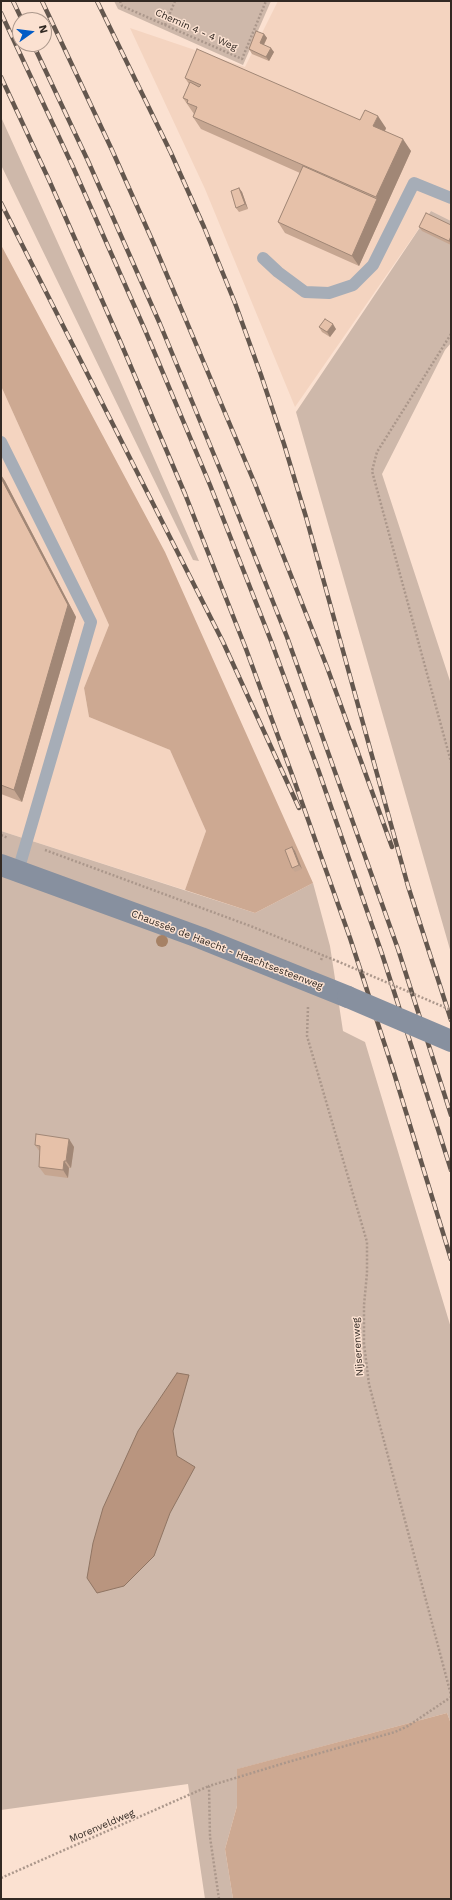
<!DOCTYPE html>
<meta charset="utf-8">
<style>
body{margin:0}
#map{position:relative;width:452px;height:1900px;overflow:hidden;background:#fbe1d1;font-family:"Work Sans",sans-serif}
canvas{display:block}
.frame{position:absolute;inset:0;border:2px solid #322923;pointer-events:none}
.north{position:absolute;left:12px;top:12px;width:40px;height:40px;box-sizing:border-box;background:#fbe1d1;border:1px solid #ab978b;border-radius:50%;rotate:76deg;font-size:11px;font-weight:700;line-height:16px;text-align:center;color:#322923}
.north::after{content:'';display:block;margin:auto;width:14px;height:18px;background:#035cc6;clip-path:polygon(50% 0,100% 100%,50% 72%,0 100%)}
</style>
<div id="map">
<canvas width="452" height="1900"></canvas>
<div class="frame"></div>
<div class="north">N</div>
</div>
<script>
const ctx = document.querySelector('canvas').getContext('2d');
ctx.lineJoin = 'round';
function fill(path, color) { ctx.fillStyle = color; ctx.fill(path, 'evenodd'); }
const shape = rows => new Path2D(rows.map(r => 'M' + r).join(''));
function trace(path, color, width, dash) { ctx.strokeStyle = color; ctx.lineWidth = width; ctx.lineCap = dash ? 'butt' : 'round'; ctx.setLineDash(dash || []); ctx.stroke(path); }
function drawText(font, color, halo, rows, align = 'center') {
  ctx.font = font + ' "Work Sans",sans-serif'; ctx.lineWidth = 3; ctx.setLineDash([]); ctx.textBaseline = 'middle'; ctx.strokeStyle = halo; ctx.fillStyle = color; for (const [text, x, y, turn = 0] of rows) {
    ctx.save(); ctx.translate(x, y); ctx.rotate((+turn || 0) * Math.PI / 180); ctx.textAlign = isNaN(turn) ? turn : align; if (halo) ctx.strokeText(text, 0, 0); ctx.fillText(text, 0, 0); ctx.restore();
  }
}
const built = shape([
 [278,1,451,1,451,221,431,211,295,407,205,189,130,28,245,67],
 [1,386,109,625,84,688,89,717,170,750,206,831,185,890,1,831]
]);
const green = shape([
 [114,1,271,1,243,65,118,9],
 [1,117,119,378,199,561,193,560,1,165],
 [431,211,451,221,451,343,445,350,382,474,451,684,451,953,296,412],
 [1,831,255,913,313,883,330,946,343,1031,365,1042,451,1328,451,1724,447,1713,238,1769,237,1806,225,1849,233,1899,205,1899,188,1784,1,1810]
]);
const forest = shape([
 [1,245,165,552,313,883,255,913,185,890,206,831,170,750,89,717,84,688,109,625,1,386],
 [447,1713,451,1724,451,1899,233,1899,225,1849,237,1806,237,1769]
]);
const water = shape([
 [177,1373,189,1375,173,1431,177,1456,195,1467,170,1513,154,1556,124,1586,97,1593,87,1578,93,1543,103,1508,138,1431,177,1373]
]);
const path = shape([
 [120,1,122,6,242,59,266,1],
 [165,25,175,1],
 [451,334,377,452,372,471,451,762],
 [1,835,8,838],
 [45,850,253,927,337,961],
 [321,960,323,955],
 [308,1007,307,1036,367,1242,367,1273,364,1305,364,1344,369,1384,451,1695],
 [1,1878,209,1786],
 [219,1899,210,1837,209,1786,288,1762,395,1732,408,1726,451,1697]
]);
const service = shape([
 [263,258,278,272,305,292,329,293,353,285,373,265,414,183,451,198],
 [1,442,91,622,18,871]
]);
const secondary = shape([
 [1,865,201,938,348,997]
]);
const rail = shape([
 [13,1,22,20],
 [42,1,112,150,153,242,255,484,327,667,392,847],
 [97,1,171,153,204,227,235,303,261,375,284,444,306,517,408,886,451,1020],
 [1,13,73,167,145,330,210,485,271,641,319,772,382,954,451,1170],
 [33,44,88,161,160,324,224,479,287,637,398,949,451,1115],
 [1,77,49,180,120,341,185,494,246,649,294,780,350,938,394,1073,451,1259],
 [1,203,223,642,299,808]
]);
const pathBridge = shape([
 [337,961,451,1010]
]);
const secondaryBridge = shape([
 [348,997,451,1041]
]);
const trees = [
 [162,941]
];
const wall = shape([
 [264,34,267,38,264,45,274,52,269,61,252,54,249,49],
 [185,78,360,120,386,128,385,131,411,151,359,266,285,233,278,222,300,173,201,129,193,117,194,114,183,98,189,84],
 [239,188,242,192,248,209,239,212,236,208],
 [451,225,451,245,422,231,419,227],
 [319,327,336,329,330,337,322,332],
 [1,475,5,481,76,617,22,802,1,794],
 [295,851,302,869,295,872,292,868],
 [69,1139,74,1147,71,1168,69,1168,68,1178,45,1175,39,1167,40,1152,35,1145]
]);
const shadedWall = shape([
 [264,34,267,38,262,48,260,43],
 [271,48,274,52,269,61,266,57],
 [378,116,386,128,382,138,373,126],
 [403,139,411,151,359,266,352,256,377,199,376,197],
 [239,188,242,192,248,209,245,204],
 [451,236,451,244,449,241],
 [333,324,336,329,330,337,327,332],
 [1,475,5,481,76,617,22,802,14,790],
 [292,847,295,851,302,869,299,865],
 [69,1139,74,1147,71,1168,66,1161],
 [64,1161,69,1168,68,1178,63,1170]
]);
const building = shape([
 [256,31,264,34,260,43,271,48,266,57,249,49,256,31],
 [197,49,360,120,365,110,378,116,373,126,403,139,376,197,193,117,197,107,187,103,188,100,183,98,190,82,199,87,201,85,185,78,197,49],
 [303,166,377,199,352,256,278,222,303,166],
 [239,188,245,204,236,208,231,191,239,188],
 [426,213,451,225,451,236,449,241,419,227,426,213],
 [325,319,333,324,327,332,319,327,325,319],
 [1,478,68,605,14,790,1,785,1,478],
 [292,847,299,865,292,868,285,850,292,847],
 [36,1134,69,1139,66,1161,64,1161,63,1170,39,1167,40,1146,35,1145,36,1134]
]);
const streetNames = [
 ["Chemin 4 - 4 Weg",196,30,24],
 ["Chaussée de Haecht - Haachtsesteenweg",227,950,21],
 ["Nijserenweg",358,1347,-94],
 ["Morenveldweg",102,1826,-23]
];
fill(built, '#f4d4c0');
fill(green, '#ceb8aa');
fill(forest, '#cda992');
fill(water, '#b9957f');
trace(water, '#907563', 1);
trace(path, '#ab978b', 2.5, [2, 2]);
trace(service, '#a6adb7', 12);
trace(secondary, '#87909f', 22);
trace(rail, '#64574e', 4.5);
trace(rail, '#fbe1d1', 3, [9]);
trace(pathBridge, '#ab978b', 2.5, [2, 2]);
trace(secondaryBridge, '#87909f', 22);
ctx.fillStyle = '#a68165';
for (const [x, y] of trees) { ctx.beginPath(); ctx.arc(x, y, 6, 0, 2 * Math.PI); ctx.fill(); }
fill(wall, '#c6a691');
fill(shadedWall, '#a18776');
fill(building, '#e6c1a9');
trace(building, '#a18776', 1);
drawText('10px', '#322923', '#fbe1d1', streetNames);
</script>
